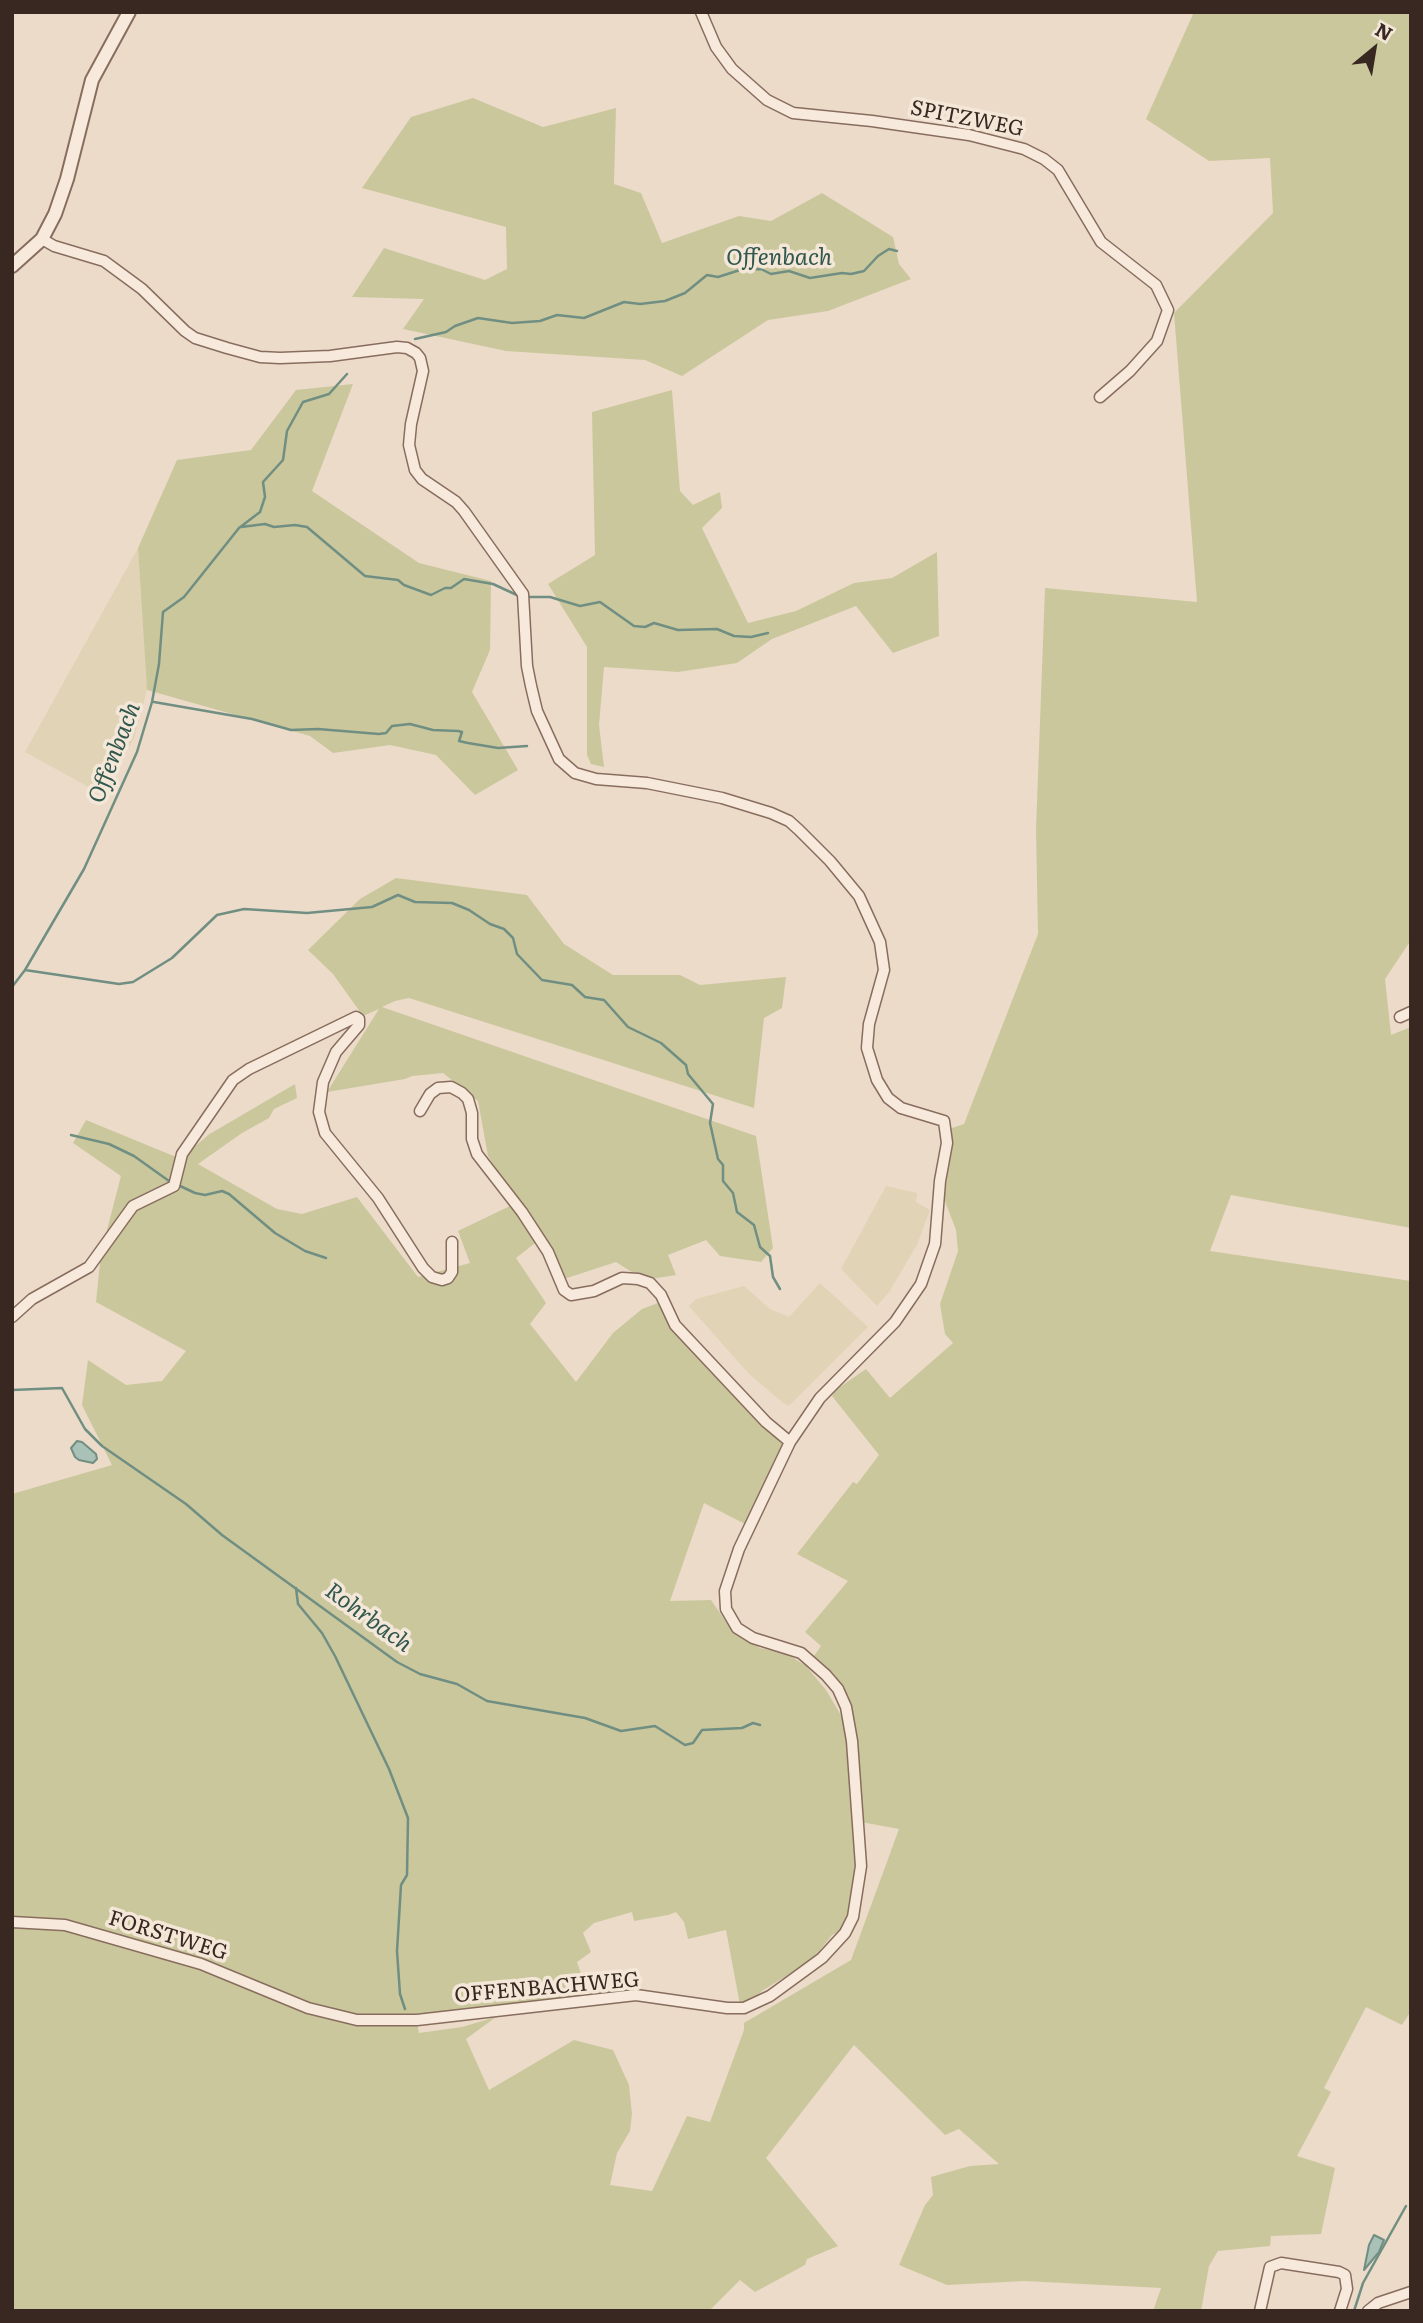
<!DOCTYPE html>
<style>
body{margin:0}
#map{position:relative;width:1423px;height:2323px;overflow:hidden;background:#ecdbc9;font-family:Literata,serif}
canvas{display:block}
.frame{position:absolute;inset:0;border:14px solid #392821;pointer-events:none}
.north{position:absolute;left:1339px;top:14px;width:70px;height:70px;-webkit-text-stroke:5px #f4e7d8;paint-order:stroke;rotate:30deg;font-size:19px;font-weight:700;line-height:28px;text-align:center;color:#392821}
.north::after{content:'';display:block;margin:auto;width:24px;height:32px;background:#392821;clip-path:polygon(50% 0,100% 100%,50% 72%,0 100%)}
</style>
<div id="map">
<canvas width="1423" height="2323"></canvas>
<div class="frame"></div>
<div class="north">N</div>
</div>
<script>
const ctx = document.querySelector('canvas').getContext('2d');
ctx.lineJoin = 'round';
function fill(path, color) { ctx.fillStyle = color; ctx.fill(path, 'evenodd'); }
const shape = rows => new Path2D(rows.map(r => 'M' + r).join(''));
function trace(path, color, width, dash) { ctx.strokeStyle = color; ctx.lineWidth = width; ctx.lineCap = dash ? 'butt' : 'round'; ctx.setLineDash(dash || []); ctx.stroke(path); }
function drawText(font, color, halo, rows, align = 'center') {
  ctx.font = font + ' Literata,serif'; ctx.lineWidth = 7; ctx.setLineDash([]); ctx.textBaseline = 'middle'; ctx.strokeStyle = halo; ctx.fillStyle = color; for (const [text, x, y, turn = 0] of rows) {
    ctx.save(); ctx.translate(x, y); ctx.rotate((+turn || 0) * Math.PI / 180); ctx.textAlign = isNaN(turn) ? turn : align; if (halo) ctx.strokeText(text, 0, 0); ctx.fillText(text, 0, 0); ctx.restore();
  }
}
const farmland = shape([
 [138,548,147,690,134,738,115,773,92,789,25,752],
 [886,1186,917,1193,916,1202,930,1210,917,1245,889,1292,877,1306,841,1269],
 [820,1283,868,1327,789,1406,783,1403,748,1373,689,1306,696,1299,744,1286,770,1309,789,1317]
]);
const green = shape([
 [1194,12,1411,12,1411,940,1385,979,1391,1035,1411,1027,1411,1228,1231,1195,1210,1251,1411,1281,1411,2011,1402,2025,1366,2007,1324,2088,1331,2092,1297,2156,1335,2168,1321,2234,1271,2236,1270,2246,1218,2251,1209,2266,1201,2311,1153,2311,1161,2288,1024,2281,947,2285,899,2265,925,2205,933,2195,931,2177,970,2166,999,2164,959,2129,945,2135,854,2045,766,2158,838,2246,807,2259,805,2265,755,2292,740,2280,709,2311,12,2311,12,1494,112,1465,82,1405,88,1360,126,1385,162,1381,186,1351,96,1302,101,1253,121,1176,73,1143,86,1120,181,1159,208,1135,295,1084,297,1098,274,1109,269,1118,242,1133,198,1164,277,1209,302,1214,357,1197,418,1277,470,1263,458,1231,514,1204,539,1240,516,1258,546,1303,530,1324,576,1382,613,1333,642,1309,661,1302,757,1418,784,1446,747,1525,704,1503,670,1601,711,1600,733,1632,760,1648,786,1653,806,1666,826,1690,842,1717,844,1728,849,1730,857,1862,852,1908,840,1931,832,1935,818,1953,802,1966,762,1991,754,1999,740,2005,726,1930,688,1939,684,1922,676,1912,668,1915,634,1921,632,1912,594,1923,583,1933,591,1952,577,1962,589,1997,489,2006,416,2019,419,2033,462,2027,496,2017,466,2039,489,2090,574,2040,613,2050,629,2085,632,2114,630,2131,617,2153,610,2185,652,2191,687,2116,710,2122,744,2030,744,2023,851,1960,899,1829,861,1822,859,1759,846,1694,833,1673,814,1656,821,1646,805,1632,848,1581,797,1554,853,1482,857,1484,879,1455,832,1396,837,1389,866,1369,890,1398,953,1343,945,1334,940,1304,958,1251,956,1230,943,1196,949,1129,964,1124,1038,934,1036,829,1045,588,1197,602,1174,313,1273,213,1270,158,1209,161,1146,119],
 [473,98,543,127,616,108,614,184,641,193,662,243,739,216,771,221,822,193,893,237,899,264,911,279,828,311,768,320,682,376,645,360,506,351,403,329,424,299,352,297,384,248,485,280,507,269,506,227,362,188,411,117],
 [353,384,312,491,419,563,491,581,490,650,472,692,518,770,475,795,436,755,390,745,333,753,310,736,147,690,138,548,177,460,251,450,296,390],
 [672,390,680,491,693,505,720,492,722,508,702,528,748,623,796,611,854,583,892,578,937,552,939,636,893,653,856,606,772,639,737,663,678,672,604,667,599,725,604,767,591,764,587,755,587,647,548,584,595,555,592,412],
 [396,878,527,895,564,944,613,975,680,975,700,985,786,977,782,1008,764,1018,754,1108,409,998,395,1001,382,1007,756,1136,773,1248,761,1262,720,1256,706,1240,668,1255,676,1275,651,1279,630,1271,616,1262,564,1279,544,1235,517,1202,488,1156,478,1101,443,1073,412,1076,405,1079,327,1092,379,1009,363,1016,333,974,308,950,360,899]
]);
const water = shape([
 [77,1441,82,1442,96,1454,97,1459,93,1463,79,1460,75,1457,71,1448,77,1441],
 [1374,2235,1384,2240,1379,2252,1364,2270,1369,2245,1374,2235]
]);
const stream = shape([
 [415,339,446,332,455,326,478,318,512,323,540,321,557,315,584,318,624,302,640,304,665,301,685,293,707,275,718,277,740,270,761,269,771,274,789,271,810,278,842,273,851,274,864,271,878,256,889,249,897,251],
 [241,527,265,524,274,527,295,525,307,527,365,576,398,580,404,585,431,595,445,588,451,588,464,579,493,584,519,596],
 [528,597,550,597,580,606,600,602,634,626,645,627,654,623,678,630,717,629,734,636,751,637,768,633],
 [154,702,252,719,291,730,318,729,379,734,386,733,392,726,410,724,433,730,458,731,462,732,459,741,468,743,498,748,527,746],
 [25,970,119,984,133,982,172,958,217,915,244,909,307,913,372,907,398,895,415,902,452,903,469,910,490,924,504,929,513,938,517,954,542,980,572,985,585,997,604,1000,628,1027,661,1043,686,1065,688,1074,713,1104,710,1123,718,1159,723,1165,723,1181,733,1193,737,1212,754,1225,760,1247,770,1256,773,1277,780,1289],
 [12,987,25,970,84,869,137,752,152,702,159,664,163,612,184,597,239,528,260,512,265,497,263,482,283,460,287,431,303,402,329,394,347,374],
 [71,1135,109,1144,134,1156,169,1181],
 [178,1185,195,1193,205,1195,222,1191,229,1194,275,1233,305,1251,326,1258],
 [12,1390,62,1388,85,1429,102,1446,186,1504,222,1535,397,1662,420,1674,457,1684,487,1701,585,1718,621,1731,655,1726,685,1745,693,1743,702,1730,742,1728,753,1723,760,1725],
 [296,1588,298,1604,322,1633,335,1656,389,1769,408,1818,407,1875,401,1885,397,1951,400,1994,405,2009],
 [1354,2311,1363,2283,1406,2206]
]);
const minor = shape([
 [701,12,716,47,732,69,767,100,793,113,872,121,969,135,1024,149,1044,159,1058,170,1101,242,1156,285,1168,310,1157,341,1130,371,1100,397],
 [1400,1017,1411,1012],
 [420,1111,430,1094,438,1088,451,1087,462,1093,468,1099,472,1113,472,1139,477,1154,522,1212,548,1252,564,1290,571,1295,594,1291,622,1278,638,1279,650,1283,661,1295,675,1325,766,1422,790,1442],
 [12,1317,32,1299,89,1267,133,1206,174,1186,182,1154,233,1080,249,1069,356,1017,359,1019,359,1025,336,1052,323,1082,319,1112,325,1133,378,1198,423,1268,432,1277,442,1280,448,1278,452,1272,452,1242],
 [12,1922,65,1925,201,1964,308,2008,357,2020,417,2020,636,1995,727,2008,744,2008,770,1996,822,1958,845,1933,853,1917,861,1866,852,1741,846,1707,838,1689,826,1675,801,1653,753,1638,737,1628,726,1609,725,1591,739,1549,790,1442,820,1398,895,1322,921,1284,935,1244,940,1181,947,1143,944,1121,901,1108,888,1098,877,1080,867,1048,869,1024,884,970,880,942,859,896,830,861,799,830,789,821,771,813,722,798,647,783,596,779,575,773,559,759,537,711,531,686,527,666,523,594,464,511,456,502,422,479,415,470,409,445,411,424,423,371,420,358,416,353,407,348,397,347,330,356,280,358,260,357,227,348,195,338,185,331,142,289,104,261,54,246,42,239],
 [1260,2311,1270,2267,1281,2263,1339,2272,1345,2275,1347,2289,1340,2311],
 [1368,2311,1378,2303,1411,2292]
]);
const tertiary = shape([
 [12,266,42,239,55,214,67,179,92,80,129,12]
]);
const streetNames = [
 ["SPITZWEG",967,119,11],
 ["FORSTWEG",168,1936,17],
 ["OFFENBACHWEG",547,1988,-5]
];
const waterNames = [
 ["Offenbach",779,258],
 ["Offenbach",115,753,-69],
 ["Rohrbach",368,1618,36]
];
fill(farmland, '#e1d3b6');
fill(green, '#cac79d');
fill(water, '#a9c1b6');
trace(water, '#708f82', 2);
trace(stream, '#708f82', 2.5);
trace(minor, '#886d5e', 13);
trace(tertiary, '#886d5e', 16);
trace(minor, '#f7eadc', 10);
trace(tertiary, '#f7eadc', 12);
drawText('21px', '#392821', '#f4e7d8', streetNames);
drawText('italic 23px', '#31584e', '#f4e7d8', waterNames);
</script>
